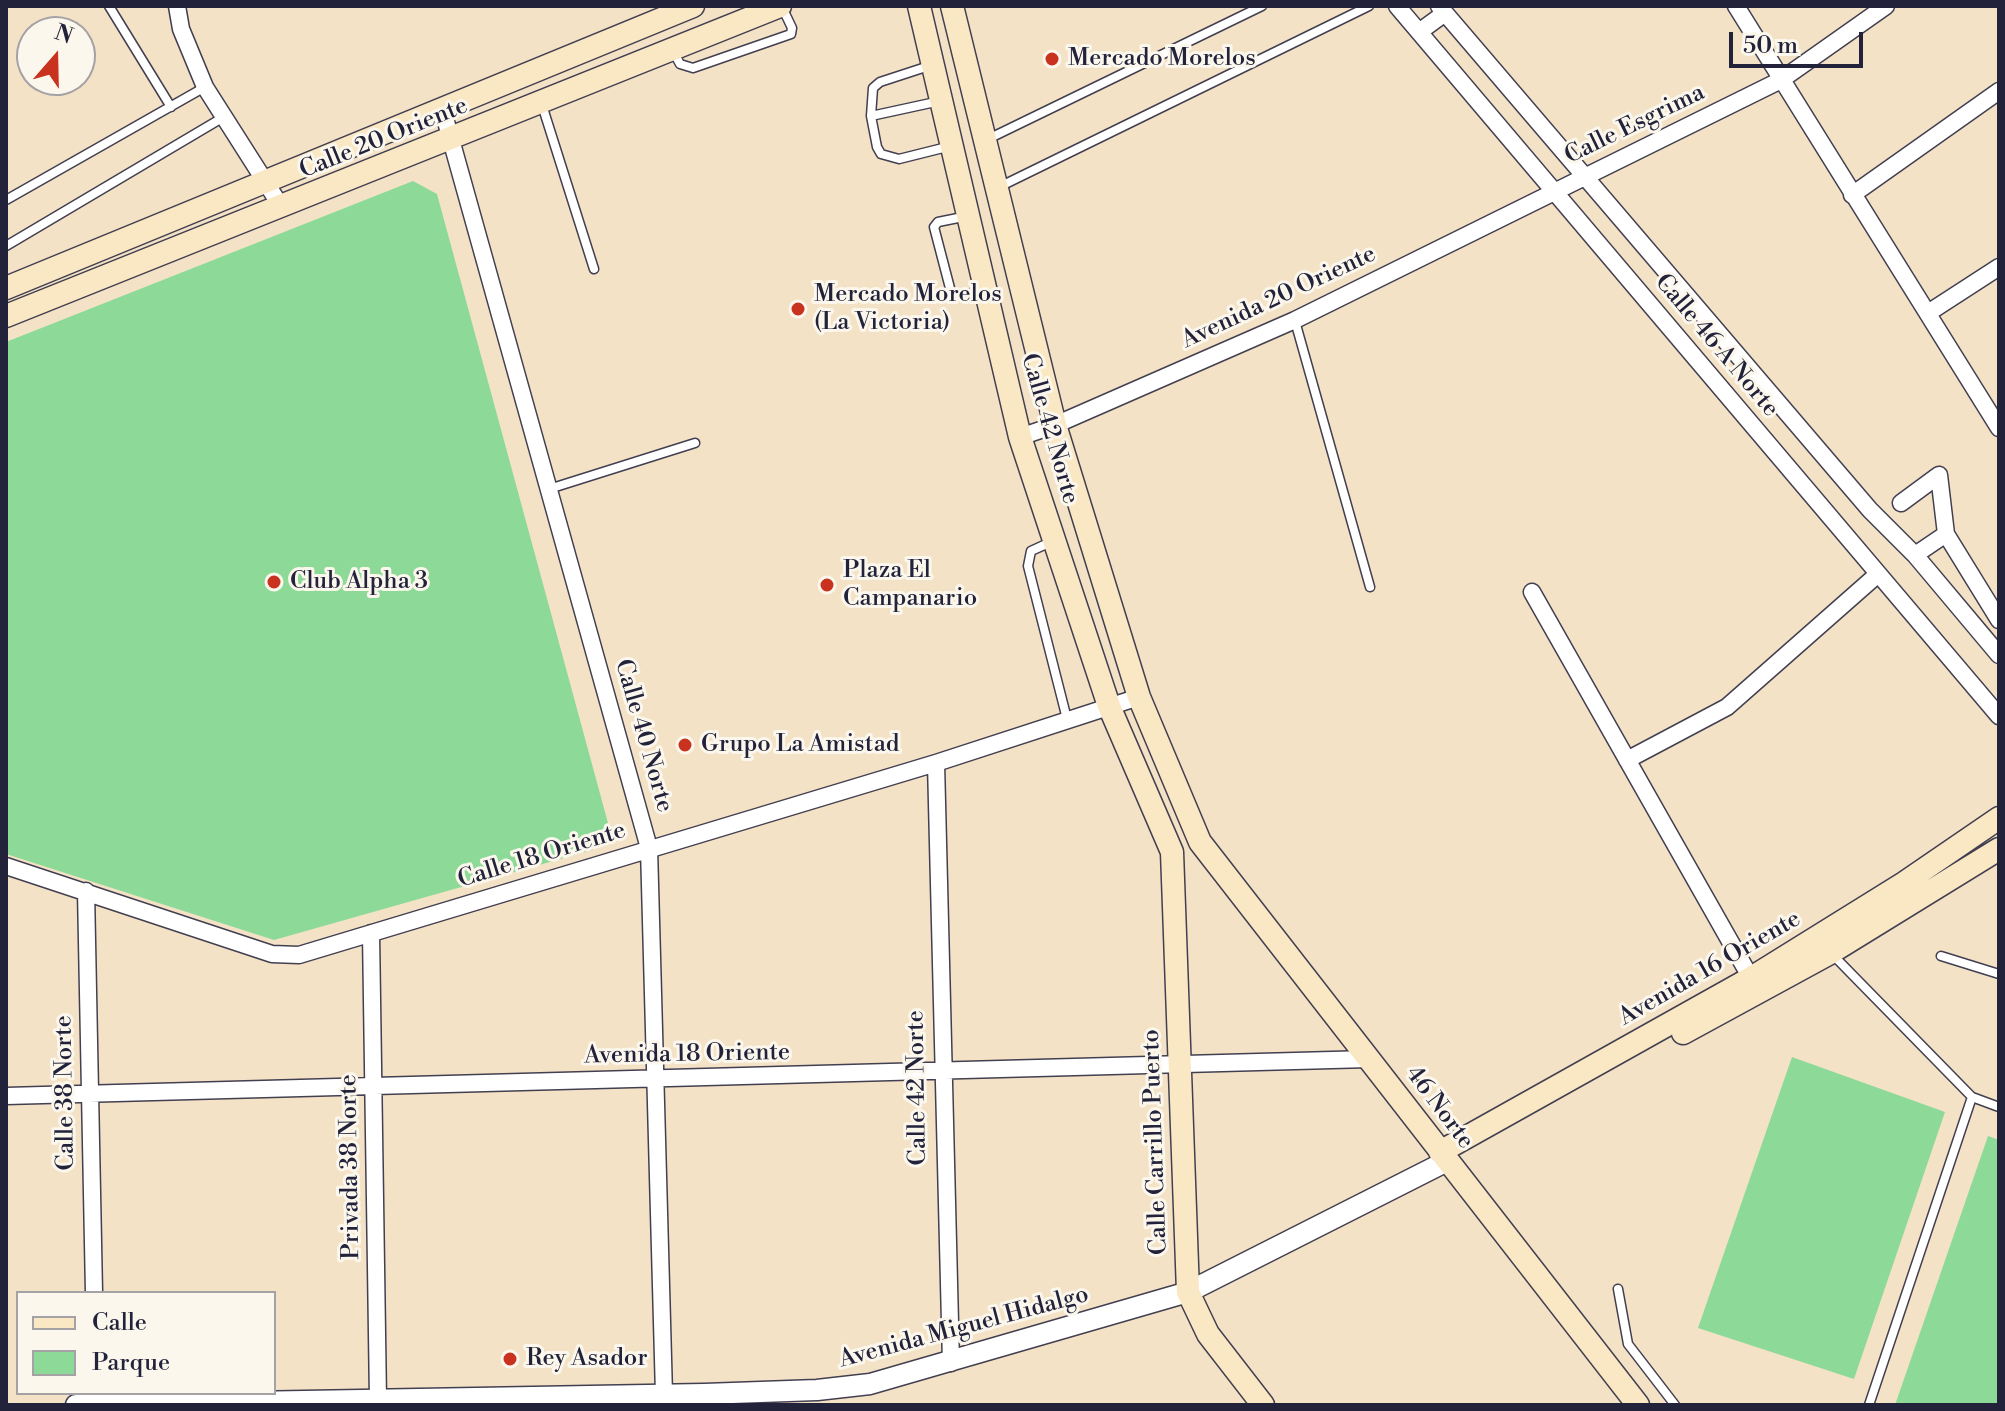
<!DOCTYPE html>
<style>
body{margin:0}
#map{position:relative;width:2005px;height:1411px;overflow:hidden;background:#f4e2c7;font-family:"Libre Bodoni",serif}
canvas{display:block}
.frame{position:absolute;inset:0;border:8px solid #22223b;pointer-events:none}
.legend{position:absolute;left:16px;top:1291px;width:260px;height:104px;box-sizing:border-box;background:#fbf7ec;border:2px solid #a4a2a5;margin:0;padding:10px 14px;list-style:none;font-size:24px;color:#22223b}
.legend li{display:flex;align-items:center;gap:16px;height:40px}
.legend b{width:40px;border:2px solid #a4a2a5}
.north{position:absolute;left:16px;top:16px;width:80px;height:80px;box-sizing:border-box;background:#fbf7ec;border:2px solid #a4a2a5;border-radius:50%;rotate:20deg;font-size:22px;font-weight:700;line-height:32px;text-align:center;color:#22223b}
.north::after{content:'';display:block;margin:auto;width:28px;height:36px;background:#c8321e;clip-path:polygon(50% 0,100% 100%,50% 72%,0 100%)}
.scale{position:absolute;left:1729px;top:32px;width:134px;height:36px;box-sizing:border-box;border:4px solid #22223b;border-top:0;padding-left:10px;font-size:24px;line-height:28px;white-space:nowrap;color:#22223b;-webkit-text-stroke:6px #fbf7ec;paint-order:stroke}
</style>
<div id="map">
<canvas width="2005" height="1411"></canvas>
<div class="frame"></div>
<ul class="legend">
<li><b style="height:10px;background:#fae7c3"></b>Calle</li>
<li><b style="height:22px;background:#8dda98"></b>Parque</li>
</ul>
<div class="north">N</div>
<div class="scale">50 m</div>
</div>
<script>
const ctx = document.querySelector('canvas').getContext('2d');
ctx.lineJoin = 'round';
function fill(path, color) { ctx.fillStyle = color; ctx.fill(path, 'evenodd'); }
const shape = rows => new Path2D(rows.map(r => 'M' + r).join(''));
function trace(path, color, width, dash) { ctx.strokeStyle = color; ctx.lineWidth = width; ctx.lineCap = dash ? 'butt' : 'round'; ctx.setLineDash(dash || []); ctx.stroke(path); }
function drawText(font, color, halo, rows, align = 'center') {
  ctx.font = font + ' "Libre Bodoni",serif'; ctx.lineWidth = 6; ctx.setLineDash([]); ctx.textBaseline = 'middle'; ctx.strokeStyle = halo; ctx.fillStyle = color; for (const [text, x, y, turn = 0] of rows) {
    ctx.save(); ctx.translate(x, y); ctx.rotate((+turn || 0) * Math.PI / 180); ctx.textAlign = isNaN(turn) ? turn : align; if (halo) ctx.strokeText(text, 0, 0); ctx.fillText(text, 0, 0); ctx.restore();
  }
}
const green = shape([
 [413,181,437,194,608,823,592,850,274,940,6,854,6,342],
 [1792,1057,1945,1112,1854,1379,1698,1328],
 [1988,1136,1999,1140,1999,1405,1895,1405]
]);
const service = shape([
 [109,6,171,107],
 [673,51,680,64,693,68,791,34,792,28,782,7],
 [929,66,880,82,873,88,871,116,877,147,881,154,899,159,951,146],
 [542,105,594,269],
 [871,116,940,101],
 [986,140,1262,6],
 [997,188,1369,6],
 [6,200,205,87],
 [968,216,938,222,934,227,951,292,958,296,984,290],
 [6,246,222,118],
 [1295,321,1370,587],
 [549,489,695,443],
 [1053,541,1031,551,1028,566,1067,719],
 [1831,953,1972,1097,1999,1107],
 [1941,956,1999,974],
 [1618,1289,1628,1344,1675,1405],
 [1869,1405,1972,1097]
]);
const minor = shape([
 [177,6,181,29,205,87,282,208],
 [1397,6,1999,716],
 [1439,6,1870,510,1915,555,1999,655],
 [1736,6,1999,428],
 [1419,32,1445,13],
 [443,111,649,848,664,1395],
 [1852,195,1999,91],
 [1928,313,1999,267],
 [1020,437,1055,425,1295,320,1781,80,1886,6],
 [1901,503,1939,475,1946,534,1999,620],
 [1915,555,1946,534],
 [1532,592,1756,987],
 [1627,760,1727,707,1878,574],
 [936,763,951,1363],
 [6,866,272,954,299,955,936,763,1139,697],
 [86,891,94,1293],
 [371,933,378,1400],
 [6,1096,1369,1059]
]);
const tertiary = shape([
 [76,1405,704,1394,817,1390,870,1384,1188,1292,1447,1161]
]);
const secondary = shape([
 [919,6,1020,437,1109,706,1172,852,1188,1292,1208,1334,1263,1405],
 [952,6,1055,425,1139,697,1200,842,1638,1405],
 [6,288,693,6],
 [6,316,780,6],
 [1683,1033,1830,953,1999,849],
 [1440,1152,1751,978,1904,883,1999,818]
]);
const markers = [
 [1052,59,8,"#c8321e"],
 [798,309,8,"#c8321e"],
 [274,582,8,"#c8321e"],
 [827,585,8,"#c8321e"],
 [685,745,8,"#c8321e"],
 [510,1359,8,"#c8321e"]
];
const poiNames = [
 ["Mercado Morelos",1068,59],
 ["Mercado Morelos",814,295],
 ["(La Victoria)",814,323],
 ["Plaza El",843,571],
 ["Campanario",843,599],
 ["Club Alpha 3",290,582],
 ["Grupo La Amistad",701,745],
 ["Rey Asador",526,1359]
];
const streetNames = [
 ["Calle Esgrima",1635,125,-26],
 ["Calle 20 Oriente",384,139,-22],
 ["Avenida 20 Oriente",1279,298,-25],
 ["Calle 46 A Norte",1716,346,50],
 ["Calle 42 Norte",1049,429,74],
 ["Calle 40 Norte",643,736,74],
 ["Calle 18 Oriente",542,856,-17],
 ["Avenida 16 Oriente",1710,969,-30],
 ["Avenida 18 Oriente",687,1055,-1],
 ["Calle 42 Norte",918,1088,-91],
 ["Calle 38 Norte",66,1093,-91],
 ["46 Norte",1439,1108,53],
 ["Calle Carrillo Puerto",1156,1142,-92],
 ["Privada 38 Norte",351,1167,-91],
 ["Avenida Miguel Hidalgo",964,1328,-15]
];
fill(green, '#8dda98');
trace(service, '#423f50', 11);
trace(minor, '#423f50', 19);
trace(tertiary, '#423f50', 23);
trace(secondary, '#423f50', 25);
trace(service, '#fff', 8);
trace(minor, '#fff', 16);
trace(tertiary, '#fff', 20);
trace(secondary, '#fae7c3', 22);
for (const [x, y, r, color] of markers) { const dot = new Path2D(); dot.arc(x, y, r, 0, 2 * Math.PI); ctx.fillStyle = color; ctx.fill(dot); trace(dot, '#fbf7ec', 3); }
drawText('24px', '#22223b', '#fbf7ec', poiNames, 'left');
drawText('24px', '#22223b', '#fbf7ec', streetNames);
</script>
